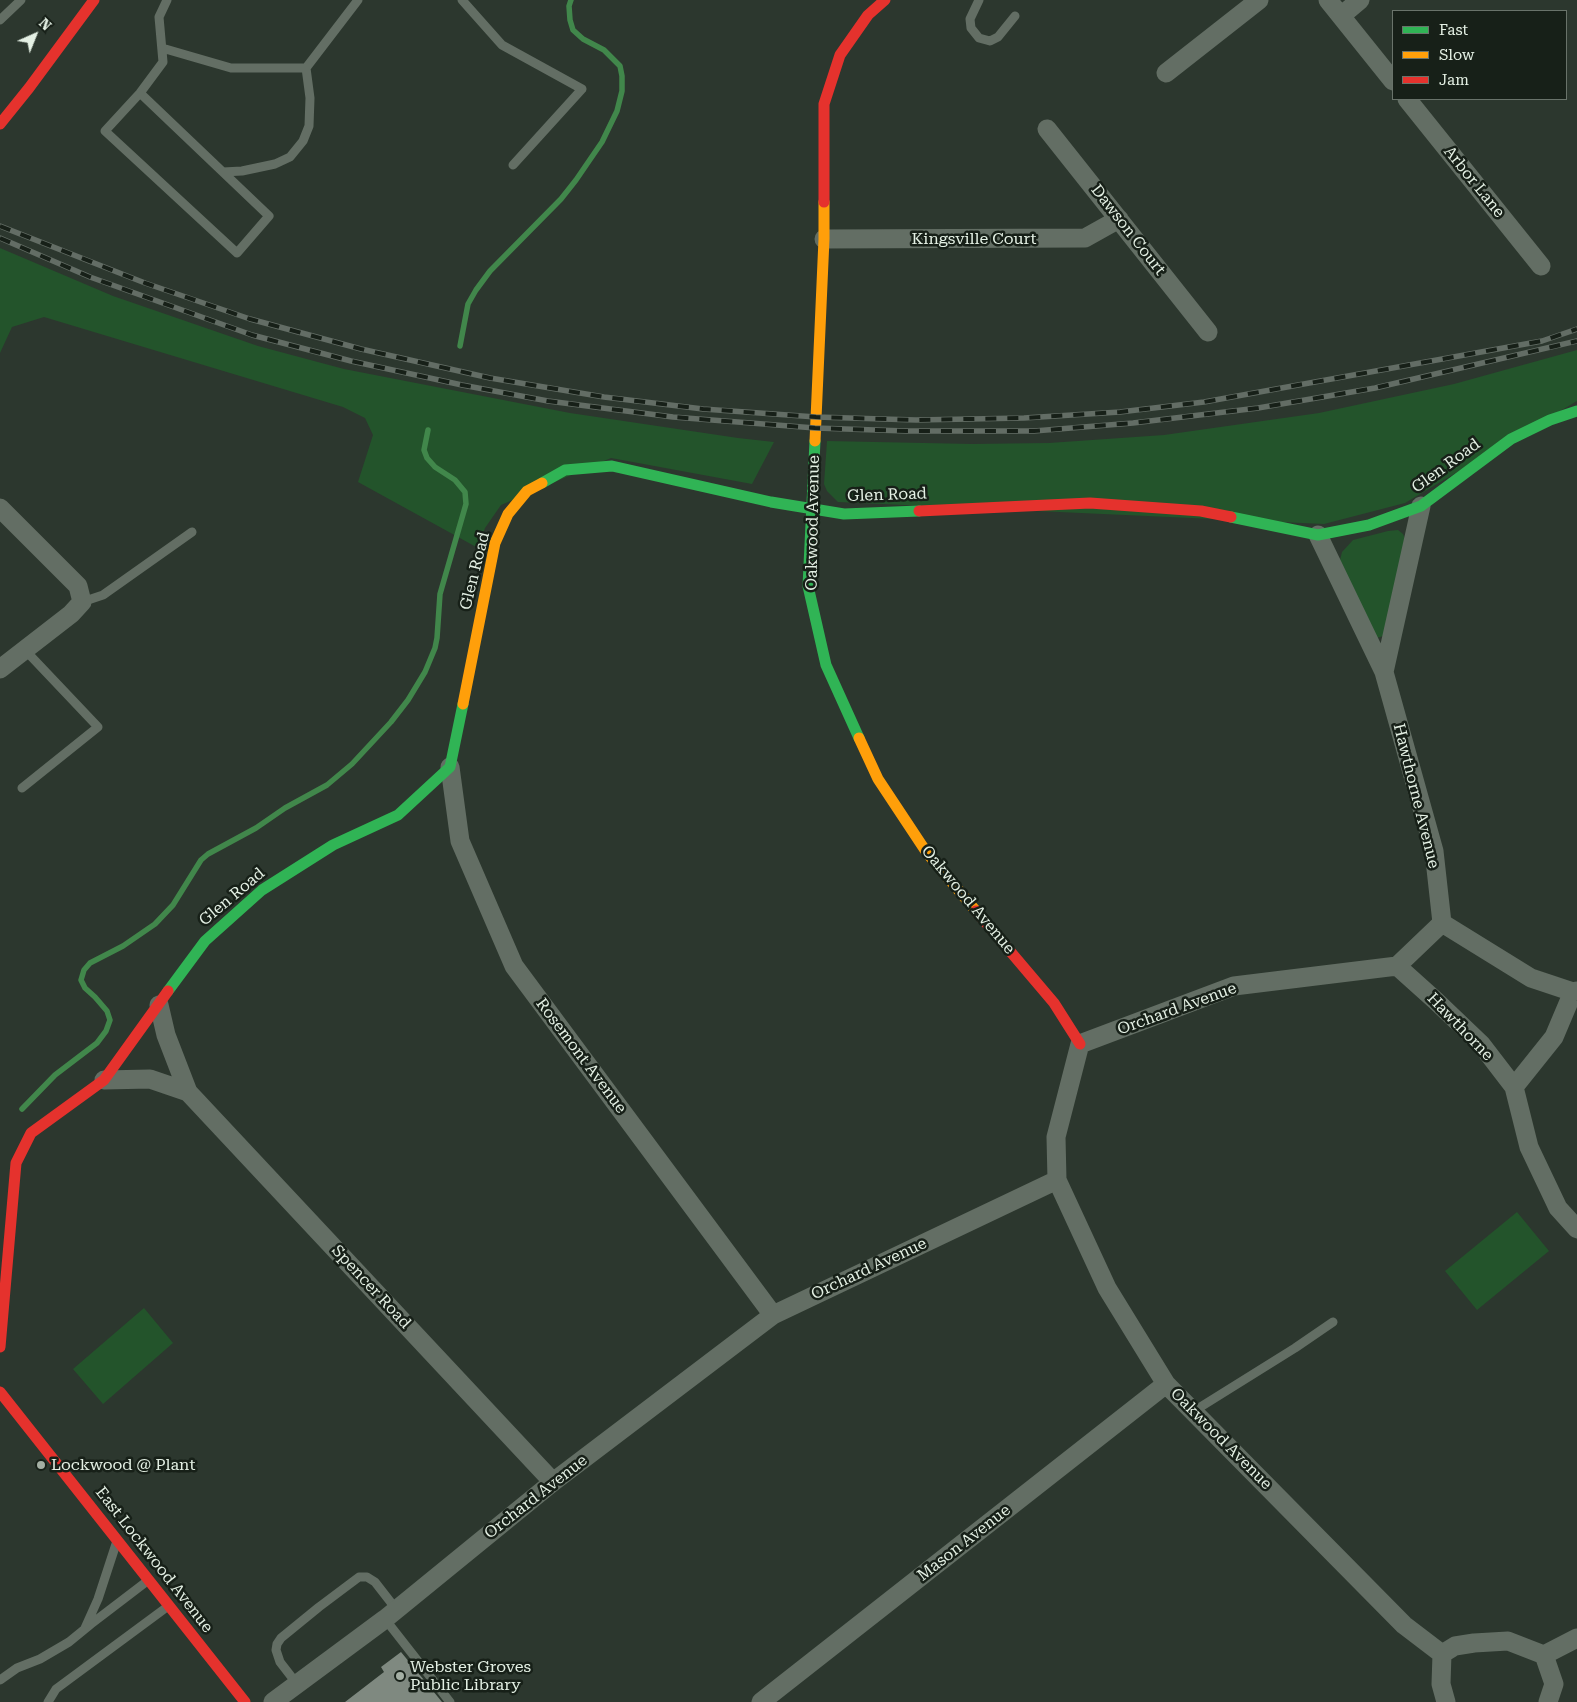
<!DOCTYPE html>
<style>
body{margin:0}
#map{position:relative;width:1577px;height:1702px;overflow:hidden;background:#2c372e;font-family:"Roboto Serif",serif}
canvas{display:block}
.legend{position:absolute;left:1392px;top:10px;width:175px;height:90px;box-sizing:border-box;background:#172018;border:1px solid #69736a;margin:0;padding:6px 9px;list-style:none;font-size:15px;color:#e4f0e4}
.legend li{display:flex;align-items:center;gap:10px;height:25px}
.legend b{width:25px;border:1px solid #69736a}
.north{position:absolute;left:10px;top:10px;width:50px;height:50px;-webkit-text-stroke:4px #172018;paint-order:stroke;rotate:44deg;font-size:14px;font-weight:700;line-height:20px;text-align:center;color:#e4f0e4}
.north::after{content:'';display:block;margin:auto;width:18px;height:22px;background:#e4f0e4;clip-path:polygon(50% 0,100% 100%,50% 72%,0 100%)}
</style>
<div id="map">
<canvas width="1577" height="1702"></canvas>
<ul class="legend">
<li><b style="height:6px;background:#30b455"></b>Fast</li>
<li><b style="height:6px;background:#ff9f0a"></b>Slow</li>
<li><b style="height:6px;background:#e5322d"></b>Jam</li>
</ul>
<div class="north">N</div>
</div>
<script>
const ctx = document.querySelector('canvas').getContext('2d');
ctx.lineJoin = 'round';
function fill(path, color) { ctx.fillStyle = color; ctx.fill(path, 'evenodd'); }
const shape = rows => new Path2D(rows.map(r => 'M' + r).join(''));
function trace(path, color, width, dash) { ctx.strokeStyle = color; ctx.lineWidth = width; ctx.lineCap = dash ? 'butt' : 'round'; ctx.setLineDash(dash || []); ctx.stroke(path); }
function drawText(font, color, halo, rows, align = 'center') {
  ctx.font = font + ' "Roboto Serif",serif'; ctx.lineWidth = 5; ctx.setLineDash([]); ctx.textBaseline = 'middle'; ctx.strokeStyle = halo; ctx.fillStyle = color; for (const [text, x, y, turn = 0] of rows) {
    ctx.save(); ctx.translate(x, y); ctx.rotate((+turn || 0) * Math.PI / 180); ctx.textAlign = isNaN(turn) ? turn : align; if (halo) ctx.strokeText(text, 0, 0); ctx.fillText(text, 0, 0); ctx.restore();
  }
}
const green = shape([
 [0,248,113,296,258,346,344,369,570,413,738,438,774,442,752,484,611,458,501,505,485,528,478,548,358,482,373,435,365,418,343,407,44,317,12,327,0,353],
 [1577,350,1577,401,1405,503,1324,524,838,502,827,491,824,484,827,441,972,444,1049,443,1164,435,1319,413,1454,384],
 [1398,530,1403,534,1406,541,1383,636,1377,638,1341,568,1340,560,1342,552,1353,540,1388,531],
 [1517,1212,1549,1251,1477,1310,1445,1271],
 [144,1308,173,1343,103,1404,73,1369]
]);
const stream = shape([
 [460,346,468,304,476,290,490,271,561,199,576,180,602,142,617,111,622,91,622,76,620,66,604,50,583,39,573,30,570,20,569,6,571,0],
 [22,1109,55,1075,97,1043,106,1031,110,1020,107,1011,95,997,85,988,81,980,84,970,90,963,123,946,155,924,173,905,201,860,208,854,256,828,285,808,327,785,352,764,391,722,408,700,425,672,435,648,437,638,440,594,466,504,465,492,455,480,435,467,427,458,424,450,428,430]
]);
const building = shape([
 [401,1652,442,1702,345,1702,384,1672,381,1667]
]);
const lane = shape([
 [462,0,502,45,582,89,513,165],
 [979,0,970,19,971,28,979,38,990,41,998,37,1015,16],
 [0,20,21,0],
 [162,48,231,68,306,68,358,0],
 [140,93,269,216,237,253,105,131,140,93,163,62,159,17,167,0],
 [223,172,242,171,275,164,290,157,303,141,309,126,310,98,306,68],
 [82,602,103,595,192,532],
 [22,788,98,727,25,650],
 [1194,1411,1295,1348,1333,1322],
 [385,1619,450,1702],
 [85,1628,98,1599,116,1544],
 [0,1680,17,1668,40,1659,69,1642,91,1624,146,1582],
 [297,1684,280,1662,276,1650,277,1644,281,1638,319,1607,359,1577,367,1577,375,1582,396,1609],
 [48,1702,56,1689,167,1607]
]);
const street = shape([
 [1328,0,1393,81],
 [1341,16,1360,0],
 [1166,73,1259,0],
 [1407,99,1541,266],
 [1047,129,1208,332],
 [824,239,1085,238,1119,219],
 [1421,506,1384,672,1434,851,1442,923,1531,978,1573,992],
 [0,508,78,586,82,602,71,614,0,669],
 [1318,535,1384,672],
 [450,767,460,841,514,966,773,1315],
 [1397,966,1436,1001,1481,1044,1514,1087,1529,1147,1558,1208,1577,1229],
 [159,1005,166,1035,188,1092,553,1482],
 [104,1080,150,1079,188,1092],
 [1514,1087,1554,1037,1573,992,1577,991],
 [1442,1654,1404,1625,1166,1384,1107,1288,1057,1180,1056,1137,1080,1044,1234,986,1397,966,1442,923],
 [1442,1654,1455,1646,1474,1643,1508,1641,1544,1655,1554,1684,1548,1702],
 [1442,1654,1441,1684,1446,1702],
 [1544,1655,1577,1638],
 [273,1702,385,1619,553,1482,773,1315,1057,1180],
 [761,1702,1166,1384]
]);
const fast = shape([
 [815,441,808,586,826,665,859,738],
 [542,483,565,470,612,466,771,502,844,514,919,511],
 [1231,517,1318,535,1369,525,1421,506,1511,439,1550,420,1577,411],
 [168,991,205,941,262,890,333,845,398,815,450,767,463,704]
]);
const slow = shape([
 [815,441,824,239,824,202],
 [463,704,495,543,508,514,527,491,542,483],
 [859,738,878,779,927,853,976,911]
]);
const jam = shape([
 [0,124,29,88,94,0],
 [824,202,824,104,840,55,868,15,885,0],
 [919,511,1090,503,1201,511,1231,517],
 [976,911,1054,1003,1080,1044],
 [0,1347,16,1163,31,1133,104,1080,168,991],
 [0,1392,245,1702]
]);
const rail = shape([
 [0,226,145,283,250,319,361,349,490,378,604,397,703,409,816,417,916,420,1024,418,1120,412,1204,402,1542,341,1577,329],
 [0,238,90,277,252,335,351,361,462,385,548,401,673,417,815,428,906,431,1034,431,1133,423,1258,408,1375,388,1577,341]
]);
const markers = [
 [41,1465,5,"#a4afa4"],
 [400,1676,5,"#a4afa4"]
];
const streetNames = [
 ["Arbor Lane",1474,182,51],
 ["Dawson Court",1128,230,52],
 ["Kingsville Court",974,239],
 ["Glen Road",1446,466,-36],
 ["Glen Road",887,495,-2],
 ["Oakwood Avenue",813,523,-89],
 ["Glen Road",475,571,-76],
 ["Hawthorne Avenue",1416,796,76],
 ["Glen Road",232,897,-40],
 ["Oakwood Avenue",968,900,50],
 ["Orchard Avenue",1177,1009,-20],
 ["Hawthorne",1460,1027,46],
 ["Rosemont Avenue",581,1056,53],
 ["Orchard Avenue",869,1269,-25],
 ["Spencer Road",371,1287,47],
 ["Oakwood Avenue",1221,1439,45],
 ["Orchard Avenue",536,1497,-38],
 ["Mason Avenue",964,1543,-38],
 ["East Lockwood Avenue",154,1560,52]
];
const poiNames = [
 ["Lockwood @ Plant",51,1465],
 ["Webster Groves",410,1667],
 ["Public Library",410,1685]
];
fill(green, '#23542b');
trace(stream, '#41874b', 5.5);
fill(building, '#7f8980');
trace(lane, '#636e64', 9);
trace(street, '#636e64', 19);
trace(fast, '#30b455', 11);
trace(slow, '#ff9f0a', 11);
trace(jam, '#e5322d', 11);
trace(rail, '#636d65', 5.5);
trace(rail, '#172018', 4, [11]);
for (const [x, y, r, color] of markers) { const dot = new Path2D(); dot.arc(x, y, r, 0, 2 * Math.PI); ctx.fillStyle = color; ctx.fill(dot); trace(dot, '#172018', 2); }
drawText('16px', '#e4f0e4', '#172018', streetNames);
drawText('16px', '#e4f0e4', '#172018', poiNames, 'left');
</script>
